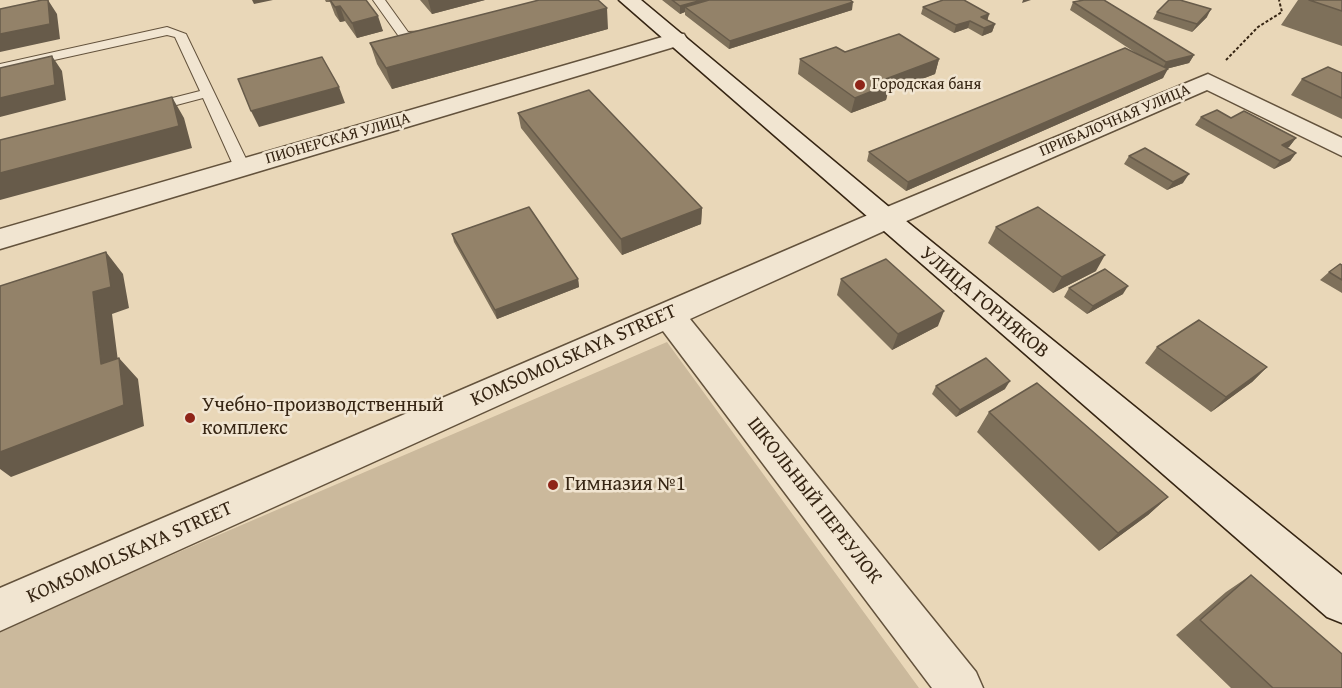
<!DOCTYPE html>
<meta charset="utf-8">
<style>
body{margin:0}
canvas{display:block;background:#e9d7b8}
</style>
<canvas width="1342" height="688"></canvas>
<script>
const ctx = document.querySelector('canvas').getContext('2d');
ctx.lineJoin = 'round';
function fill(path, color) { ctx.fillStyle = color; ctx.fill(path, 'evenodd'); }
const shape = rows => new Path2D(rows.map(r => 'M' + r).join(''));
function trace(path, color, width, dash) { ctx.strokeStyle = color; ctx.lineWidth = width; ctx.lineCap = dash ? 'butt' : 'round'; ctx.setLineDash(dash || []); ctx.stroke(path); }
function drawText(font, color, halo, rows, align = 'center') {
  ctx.font = font + ' "Gentium Book Plus",serif'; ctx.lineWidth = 5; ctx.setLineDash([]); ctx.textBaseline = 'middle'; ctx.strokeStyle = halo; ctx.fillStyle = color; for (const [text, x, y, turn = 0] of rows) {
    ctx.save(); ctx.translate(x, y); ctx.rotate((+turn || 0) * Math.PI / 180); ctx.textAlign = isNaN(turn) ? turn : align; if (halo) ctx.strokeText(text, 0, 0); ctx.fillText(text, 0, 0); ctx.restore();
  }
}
const green = shape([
 [667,342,919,688,0,688,0,629]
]);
const path = shape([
 [1226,60,1258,27,1282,12,1279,0]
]);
const lane = shape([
 [373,0,385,0,408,32,430,31,436,35,413,42,400,38,373,0],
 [167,27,186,34,250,167,247,170,242,172,234,167,203,98,150,112,143,108,145,105,200,91,175,37,167,35,0,72,0,64,167,27]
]);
const street = shape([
 [676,33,684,34,687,39,684,44,0,249,0,229,676,33],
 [1208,74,1342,138,1342,156,1207,90,895,226,690,319,976,672,983,688,932,688,663,331,0,631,0,588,875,212,1208,74]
]);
const secondary = shape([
 [619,0,641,0,895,212,1342,575,1342,623,1327,617,619,0]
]);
const wall = shape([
 [325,0,366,0,383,31,357,38,345,21,340,22,335,15,330,2,326,2],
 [420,0,485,0,432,14],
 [662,0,850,0,852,10,729,49,685,15,685,12,680,14],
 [1298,0,1342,0,1342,46,1281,25],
 [1073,2,1194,55,1189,63,1166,69,1163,78,906,191,867,161,869,152,1139,55,1070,10],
 [923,7,989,14,987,20,995,24,992,32,982,36,968,28,954,33,921,14],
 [1157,12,1207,17,1192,32,1153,19],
 [608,29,392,89,377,64,370,43],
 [845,52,939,59,935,74,888,92,886,100,851,113,798,74,800,59],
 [1342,73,1342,119,1291,95,1302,79],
 [518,113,702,208,701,224,622,255,521,128],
 [1201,117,1231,118,1296,138,1289,147,1287,148,1296,153,1290,161,1274,169,1195,125],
 [1129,156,1183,183,1167,190,1124,164],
 [996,227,1096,271,1053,293,988,243],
 [452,234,578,279,579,287,497,319,454,242],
 [1342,265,1342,293,1320,280,1329,272],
 [841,279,938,326,892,350,837,295],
 [1069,288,1123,294,1087,314,1064,297],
 [1157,347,1267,367,1252,382,1211,412,1145,363],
 [936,386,1005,389,956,417,932,394],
 [989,412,1168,497,1148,515,1099,551,977,432],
 [1251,575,1342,688,1231,688,1176,635,1226,592]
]);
const shadedWall = shape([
 [48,0,57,14,60,39,0,52,0,34],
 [252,0,273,0,254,4],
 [428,0,485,0,432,14],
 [702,0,724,0,685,7,685,12,680,14,680,6],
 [1023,0,1031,0,1022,3],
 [853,2,852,10,729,49,730,41],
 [340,6,345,21,340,22,335,7],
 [607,8,608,29,392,89,386,68],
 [1211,9,1207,17,1192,32,1197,24],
 [989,14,987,22,981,17],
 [378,16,383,31,357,38,352,23],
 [970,21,968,28,954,33,956,25],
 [995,24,992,32,982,36,984,28],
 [1194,55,1189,63,1162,70,1166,62],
 [52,56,62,71,66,100,0,117,0,98],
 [939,59,935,74,888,92,886,100,851,113,855,98,883,80],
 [1168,69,1163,78,906,191,908,182],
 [339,87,345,103,259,127,251,111],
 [172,97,184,118,192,148,0,200,0,173],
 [1296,138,1289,147,1275,153,1282,145],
 [1296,153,1290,161,1274,169,1280,161],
 [1189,174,1183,183,1167,190,1173,182],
 [702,208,701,224,622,255,621,239],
 [106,252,123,274,129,308,112,314,121,385,101,364,93,292],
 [1105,255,1096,271,1053,293,1062,277],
 [578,279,579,287,497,319,495,310],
 [1128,286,1123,294,1087,314,1093,306],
 [944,311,938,326,892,350,898,334],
 [119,358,138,379,144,426,11,477,0,469,0,452],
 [1267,367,1252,382,1211,412,1226,397],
 [1010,381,1005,389,956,417,960,410],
 [1168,497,1148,515,1099,551,1118,533]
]);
const building = shape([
 [42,0,48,0,50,24,0,34,0,9,42,0],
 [330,0,366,0,378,16,352,23,340,6,335,7,330,0],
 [539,0,598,0,607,8,386,68,370,43,539,0],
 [672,0,702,0,680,6,672,0],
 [709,0,850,0,853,2,730,41,685,7,709,0],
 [943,0,964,0,989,14,981,17,995,24,984,28,970,21,956,25,923,7,943,0],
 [1084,0,1104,0,1194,55,1166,62,1073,2,1084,0],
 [1169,0,1180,0,1211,9,1197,24,1157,12,1169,0],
 [1309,0,1342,0,1342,11,1309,0],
 [899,34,939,59,883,80,890,84,855,98,800,59,836,47,845,52,899,34],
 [1125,48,1168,69,908,182,869,152,1125,48],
 [52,56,55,85,0,98,0,68,52,56],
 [322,57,339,87,251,111,238,79,322,57],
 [1328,67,1342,73,1342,98,1302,79,1328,67],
 [589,90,702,208,621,239,518,113,589,90],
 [172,97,179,126,0,173,0,140,172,97],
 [1217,110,1231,118,1244,111,1296,138,1282,145,1296,153,1280,161,1201,117,1217,110],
 [1145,148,1189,174,1173,182,1129,156,1145,148],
 [529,207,578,279,495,310,452,234,529,207],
 [1038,207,1105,255,1062,277,996,227,1038,207],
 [106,252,111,287,93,292,101,364,119,358,124,405,0,452,0,286,106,252],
 [886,259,944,311,898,334,841,279,886,259],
 [1340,264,1342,265,1342,280,1329,272,1340,264],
 [1105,269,1128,286,1093,306,1069,288,1105,269],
 [1199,320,1267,367,1226,397,1157,347,1199,320],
 [986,358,1010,381,960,410,936,386,986,358],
 [1037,383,1168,497,1118,533,989,412,1037,383],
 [1251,575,1342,654,1342,688,1273,688,1200,620,1251,575]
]);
const markers = [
 [860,85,6,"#8f2418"],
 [190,418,6,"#8f2418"],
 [553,485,6,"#8f2418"]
];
const farPoinames = [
 ["Городская баня",872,85]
];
const farStreetnames = [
 ["ПРИБАЛОЧНАЯ УЛИЦА",1115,121,-23],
 ["ПИОНЕРСКАЯ УЛИЦА",338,139,-16]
];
const streetNames = [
 ["УЛИЦА ГОРНЯКОВ",984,303,40],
 ["KOMSOMOLSKAYA STREET",574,356,-24],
 ["ШКОЛЬНЫЙ ПЕРЕУЛОК",814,501,52],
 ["KOMSOMOLSKAYA STREET",130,553,-24]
];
const poiNames = [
 ["Учебно-производственный",202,406],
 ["комплекс",202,429],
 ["Гимназия №1",565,485]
];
fill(green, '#cbb99c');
trace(lane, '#63523c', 2);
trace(street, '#63523c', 3);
trace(secondary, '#362513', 3);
trace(path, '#362513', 2, [3, 2]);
fill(lane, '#f1e5d1');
fill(street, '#f1e5d1');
fill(secondary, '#f1e5d1');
fill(wall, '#7e705a');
fill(shadedWall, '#675b4a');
fill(building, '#938269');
trace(building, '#675b4a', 1.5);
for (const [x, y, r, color] of markers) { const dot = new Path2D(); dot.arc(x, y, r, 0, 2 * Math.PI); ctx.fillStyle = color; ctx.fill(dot); trace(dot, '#f1e5d1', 2); }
drawText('16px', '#362513', '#f1e5d1', farPoinames, 'left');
drawText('16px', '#362513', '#f1e5d1', farStreetnames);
drawText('20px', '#362513', '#f1e5d1', streetNames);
drawText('20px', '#362513', '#f1e5d1', poiNames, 'left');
</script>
